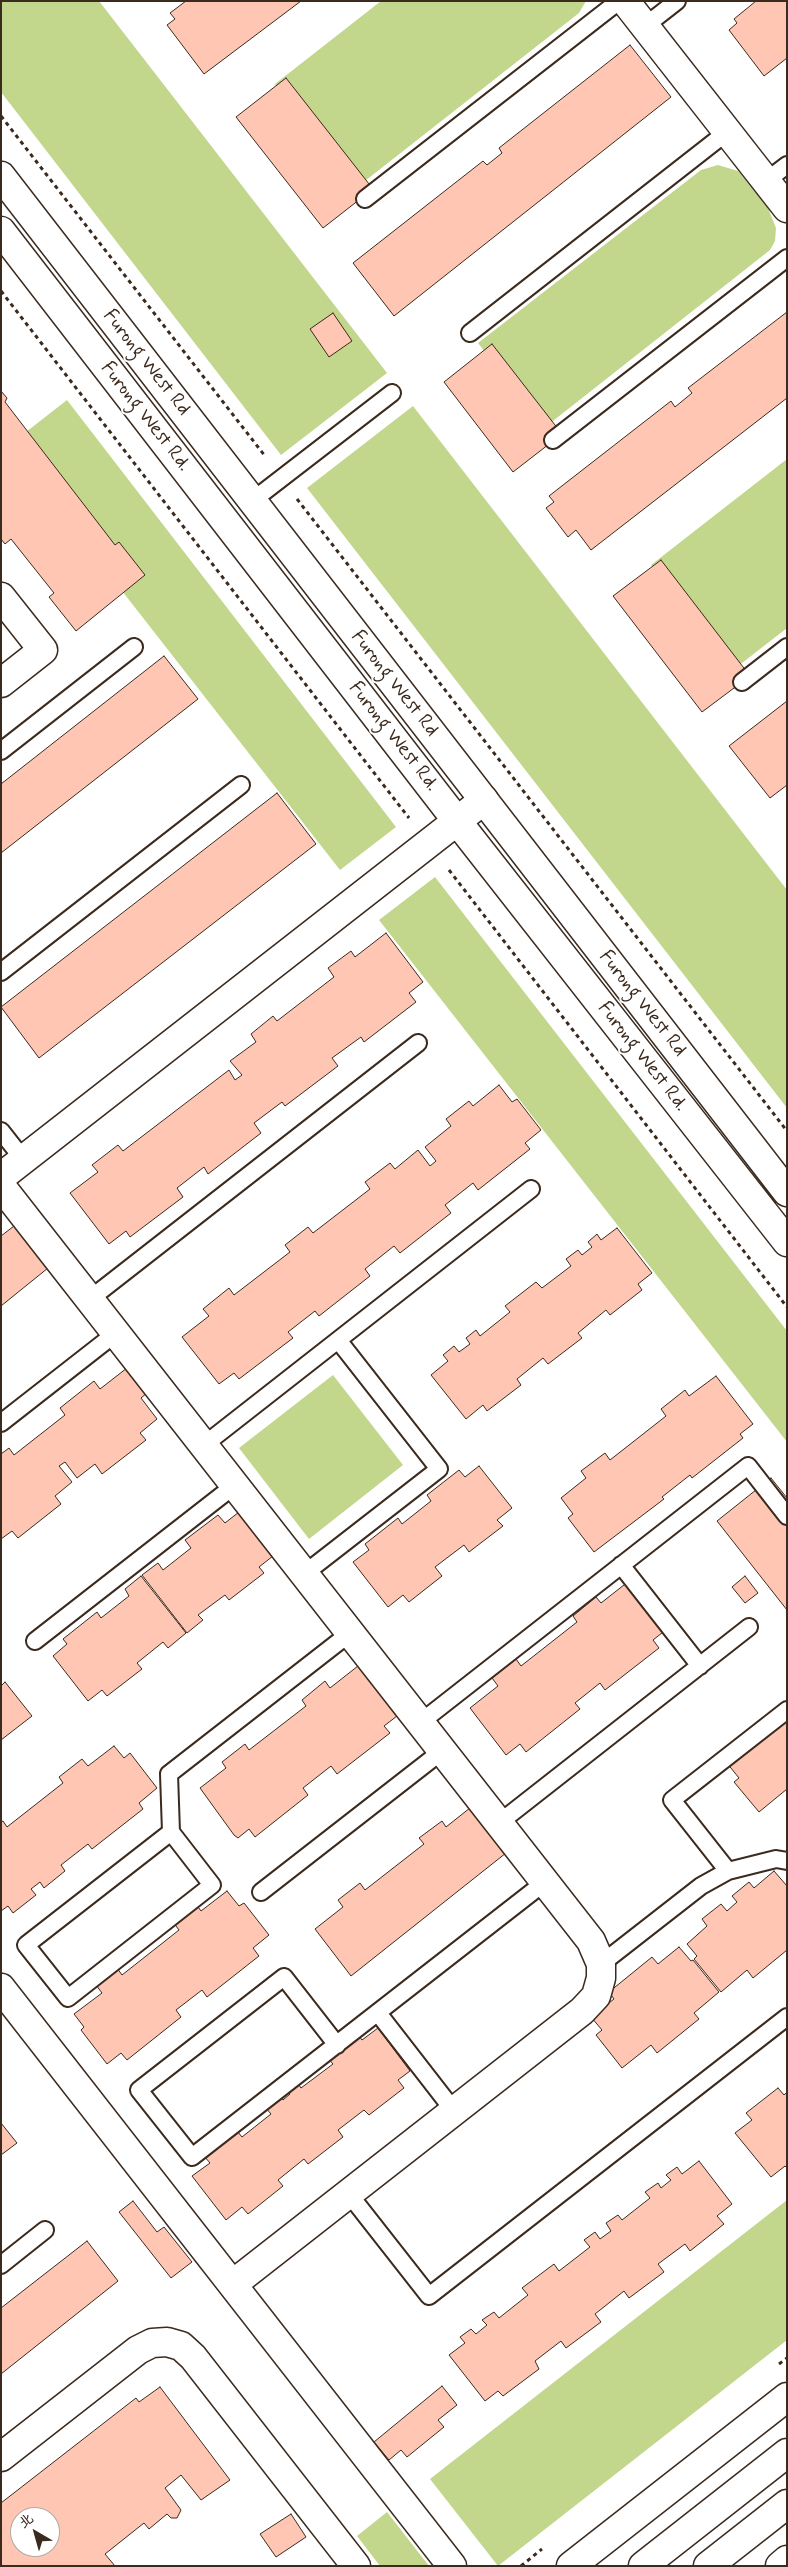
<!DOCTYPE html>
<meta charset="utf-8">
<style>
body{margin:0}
#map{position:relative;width:788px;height:2567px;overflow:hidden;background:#fff;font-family:Mynerve,"LXGW WenKai TC",sans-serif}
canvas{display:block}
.frame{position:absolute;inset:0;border:2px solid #3b2a1e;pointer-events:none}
.north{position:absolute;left:10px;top:2507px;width:50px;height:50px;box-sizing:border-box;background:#fff;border:1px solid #b1aaa5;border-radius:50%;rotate:322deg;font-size:14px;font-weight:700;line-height:20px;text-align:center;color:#3b2a1e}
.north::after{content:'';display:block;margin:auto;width:18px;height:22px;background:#3b2a1e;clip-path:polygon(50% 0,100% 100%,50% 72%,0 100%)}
</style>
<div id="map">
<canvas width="788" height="2567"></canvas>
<div class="frame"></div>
<div class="north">北</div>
</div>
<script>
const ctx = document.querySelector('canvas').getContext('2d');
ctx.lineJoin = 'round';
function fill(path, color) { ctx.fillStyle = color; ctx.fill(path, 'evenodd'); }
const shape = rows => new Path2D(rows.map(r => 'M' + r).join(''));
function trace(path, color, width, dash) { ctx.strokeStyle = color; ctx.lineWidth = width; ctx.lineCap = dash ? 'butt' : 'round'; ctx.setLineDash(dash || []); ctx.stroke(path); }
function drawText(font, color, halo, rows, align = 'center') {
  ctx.font = font + ' Mynerve,sans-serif'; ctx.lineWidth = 4; ctx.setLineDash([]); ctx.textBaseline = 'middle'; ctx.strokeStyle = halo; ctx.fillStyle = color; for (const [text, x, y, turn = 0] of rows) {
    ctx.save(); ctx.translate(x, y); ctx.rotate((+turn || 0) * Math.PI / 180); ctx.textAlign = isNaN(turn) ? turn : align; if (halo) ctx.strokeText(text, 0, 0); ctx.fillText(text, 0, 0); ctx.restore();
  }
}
const green = shape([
 [1,1,99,1,387,373,281,455,1,92],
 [381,1,586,1,579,13,356,188,275,84],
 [718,165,738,171,768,208,776,228,775,241,770,250,544,428,478,343,701,170],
 [67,400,396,827,340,870,1,436,26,432],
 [413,406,787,890,787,1108,307,488],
 [787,459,787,628,733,670,651,565],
 [435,877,787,1331,787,1442,379,920],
 [333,1375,403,1465,309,1539,239,1448],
 [787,2200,787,2340,498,2566,430,2479],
 [387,2512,429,2566,380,2566,357,2536]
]);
const building = shape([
 [186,1,301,1,204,74,167,25,175,19,170,13,186,1],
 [756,1,787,1,787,58,764,76,729,30,737,23,734,19,756,1],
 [630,45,671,97,394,316,353,263,483,161,487,165,502,153,499,148,630,45],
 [286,78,373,189,323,228,236,117,286,78],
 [787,312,787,398,591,550,576,530,568,537,546,508,554,502,549,496,671,401,675,407,692,393,688,388,787,312],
 [333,313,352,341,329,357,310,329,333,313],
 [492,344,562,434,513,472,444,382,492,344],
 [1,391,7,398,5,402,115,545,119,542,145,575,76,631,49,597,54,593,11,539,5,544,1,539,1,391],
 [661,560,750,676,702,712,613,596,661,560],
 [164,656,198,699,1,853,1,784,164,656],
 [787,701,787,785,770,798,729,746,787,701],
 [277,793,316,844,39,1058,1,1007,277,793],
 [386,933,423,982,409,993,416,1002,364,1042,361,1037,332,1058,338,1066,285,1106,282,1102,254,1123,261,1133,208,1174,204,1167,177,1188,183,1197,130,1237,126,1231,109,1244,70,1193,98,1172,92,1165,118,1145,123,1151,229,1070,235,1080,242,1075,230,1061,256,1042,251,1034,273,1016,277,1021,334,977,328,968,351,951,355,957,386,933],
 [499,1085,512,1102,517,1099,541,1130,525,1143,530,1149,478,1190,473,1183,445,1205,451,1213,400,1253,394,1246,365,1269,370,1276,319,1316,315,1311,288,1332,293,1338,239,1379,234,1373,219,1384,182,1337,209,1316,203,1309,229,1288,234,1295,290,1252,285,1245,308,1227,313,1233,370,1189,365,1182,390,1163,395,1169,418,1150,430,1166,436,1161,425,1147,451,1126,446,1119,469,1101,473,1106,499,1085],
 [14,1226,48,1268,1,1306,1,1236,14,1226],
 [617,1228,652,1273,638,1284,642,1290,610,1315,606,1310,578,1333,582,1338,548,1364,543,1358,517,1379,521,1385,487,1411,483,1405,466,1419,431,1375,448,1361,443,1355,454,1346,459,1352,470,1344,466,1338,476,1330,480,1336,510,1312,505,1306,536,1282,542,1288,571,1266,566,1259,578,1250,582,1255,592,1247,588,1242,597,1234,601,1240,617,1228],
 [127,1368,147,1393,141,1398,157,1419,140,1433,146,1440,102,1474,95,1464,77,1478,65,1462,59,1466,72,1482,55,1496,61,1504,18,1538,12,1531,1,1539,1,1454,9,1448,14,1455,65,1415,60,1408,94,1381,100,1389,127,1368],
 [716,1376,753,1424,740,1434,743,1438,692,1478,690,1475,662,1497,664,1499,594,1552,568,1518,573,1514,561,1498,586,1478,581,1471,605,1453,610,1460,666,1416,661,1409,685,1390,689,1396,716,1376],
 [479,1466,512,1508,497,1520,503,1526,469,1552,464,1545,435,1567,442,1576,409,1602,403,1595,388,1607,353,1562,369,1550,365,1544,398,1518,402,1524,431,1501,427,1495,459,1470,465,1477,479,1466],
 [771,1478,787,1498,787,1610,717,1521,771,1478],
 [239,1512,273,1556,259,1567,264,1573,229,1600,225,1595,198,1615,203,1620,187,1633,142,1575,158,1563,163,1570,191,1548,185,1540,218,1515,225,1523,239,1512],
 [141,1576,186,1633,168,1648,163,1642,137,1663,142,1669,107,1696,102,1690,88,1701,53,1656,67,1644,63,1639,97,1612,101,1618,129,1596,125,1589,141,1576],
 [745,1576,758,1593,745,1603,732,1587,745,1576],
 [629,1581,667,1629,653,1640,659,1648,605,1690,600,1683,575,1703,580,1709,526,1752,520,1744,506,1755,470,1708,498,1686,492,1678,516,1659,521,1666,577,1622,573,1616,596,1597,601,1603,629,1581],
 [358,1666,397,1716,384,1726,390,1733,337,1774,331,1766,303,1788,308,1795,255,1837,249,1829,238,1838,234,1835,200,1788,226,1768,222,1762,245,1744,249,1750,306,1706,302,1700,325,1681,330,1688,358,1666],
 [5,1682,32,1716,1,1740,1,1686,5,1682],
 [787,1701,787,1789,759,1812,734,1782,739,1778,726,1762,742,1737,787,1701],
 [114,1746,124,1758,130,1753,157,1788,139,1803,143,1809,92,1849,88,1844,61,1865,65,1871,44,1888,40,1882,31,1889,36,1895,13,1913,8,1906,1,1911,1,1822,3,1821,7,1827,63,1783,59,1777,82,1759,88,1766,114,1746],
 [475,1804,511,1849,351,1976,315,1929,343,1907,338,1900,360,1883,365,1890,424,1844,419,1838,442,1821,446,1827,475,1804],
 [774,1871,787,1886,787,1950,753,1978,747,1970,721,1992,694,1959,697,1956,687,1944,707,1926,702,1919,721,1904,727,1911,737,1902,732,1896,749,1882,754,1888,774,1871],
 [227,1891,239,1906,244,1903,269,1935,253,1948,259,1956,207,1997,202,1990,176,2010,181,2017,127,2060,121,2053,107,2064,81,2030,84,2027,74,2014,102,1993,96,1985,117,1968,122,1975,179,1930,173,1922,196,1904,201,1911,227,1891],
 [679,1947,691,1961,693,1960,719,1992,694,2013,699,2019,657,2053,651,2045,622,2068,596,2035,602,2030,591,2017,614,1999,609,1992,652,1957,658,1964,679,1947],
 [378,2028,410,2071,398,2080,404,2088,369,2115,364,2110,338,2130,343,2137,308,2164,304,2159,278,2180,283,2186,248,2214,242,2207,226,2220,192,2176,210,2163,204,2156,237,2131,242,2137,271,2114,265,2107,280,2096,283,2100,290,2094,287,2090,297,2082,301,2088,333,2064,328,2058,358,2035,362,2040,378,2028],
 [778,2088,784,2095,787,2092,787,2168,785,2166,771,2177,735,2133,752,2120,746,2113,778,2088],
 [1,2123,17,2143,1,2155,1,2123],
 [699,2161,732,2204,717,2216,724,2224,690,2251,685,2244,658,2264,664,2272,629,2298,624,2291,595,2314,601,2322,566,2348,561,2341,535,2361,539,2369,503,2396,498,2391,485,2401,449,2355,465,2343,460,2337,471,2329,476,2334,487,2325,482,2320,494,2312,499,2318,528,2295,522,2288,554,2264,559,2271,590,2247,584,2240,595,2232,600,2239,611,2231,606,2223,618,2215,622,2220,650,2198,645,2192,658,2183,661,2188,671,2180,666,2175,677,2167,682,2174,699,2161],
 [133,2201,157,2232,164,2227,192,2262,171,2278,119,2212,133,2201],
 [87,2241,118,2281,1,2374,1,2308,87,2241],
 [442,2386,457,2405,438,2420,444,2427,407,2457,401,2450,389,2460,374,2442,442,2386],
 [160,2387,230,2480,201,2500,181,2475,165,2488,181,2510,177,2518,171,2518,167,2514,149,2529,144,2523,105,2554,115,2566,1,2566,1,2503,136,2398,139,2402,160,2387],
 [20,2517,50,2517,50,2547,20,2547,20,2517],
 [291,2514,306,2537,276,2557,260,2534,291,2514]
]);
const path = shape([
 [1,116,265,456],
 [1,291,409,818],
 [297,499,787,1131],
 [449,870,787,1307],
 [779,2364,787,2358],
 [521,2566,542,2549]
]);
const lane = shape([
 [645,26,677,1],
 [766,181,787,165],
 [365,199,619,1],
 [470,333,727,132],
 [553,440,787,258],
 [252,501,392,393],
 [742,682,787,647],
 [1,751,134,647],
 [1,972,241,785],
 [1,1131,23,1159],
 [90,1299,418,1043],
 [1,1423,116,1333],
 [204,1445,531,1189],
 [621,1565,700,1666],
 [304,1574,439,1469,338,1340],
 [35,1641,235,1485],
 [421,1722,748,1466,787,1516],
 [499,1823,749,1627],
 [171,1832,212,1885,68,1998,26,1945,171,1832],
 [171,1832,169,1774,350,1633],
 [728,1871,672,1800,787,1710],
 [261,1892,442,1751],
 [601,1964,701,1886,728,1871,776,1859,787,1861],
 [378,2013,454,2111],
 [337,2045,284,1977,139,2090,192,2157,545,1882],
 [349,2194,429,2296,787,2017],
 [1,2265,45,2230]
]);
const street = shape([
 [625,1,787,208],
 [1,597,43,650,1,683],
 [1,1177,484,800],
 [1,1186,591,1941,601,1964,601,1978,596,1996,582,2011,233,2284],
 [1,1988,452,2566],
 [1,2457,138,2350,152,2343,167,2342,181,2346,193,2357,356,2566],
 [571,2566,787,2397],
 [780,2566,787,2560]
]);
const secondary = shape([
 [1,176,787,1192],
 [1,231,457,821,787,1242],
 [643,2566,787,2453],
 [708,2566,787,2504]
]);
const streetNames = [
 ["Furong West Rd",146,363,52],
 ["Furong West Rd.",145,417,52],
 ["Furong West Rd",394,684,52],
 ["Furong West Rd.",393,737,52],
 ["Furong West Rd",642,1004,52],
 ["Furong West Rd.",642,1057,52]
];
fill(green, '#c2d68c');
fill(building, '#ffc7b3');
trace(building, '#3b2a1e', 1);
trace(lane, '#3b2a1e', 20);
trace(street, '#3b2a1e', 31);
trace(secondary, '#3b2a1e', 31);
trace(path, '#3b2a1e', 3, [4, 4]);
trace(lane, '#fff', 16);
trace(street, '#fff', 28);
trace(secondary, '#fff', 28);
drawText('20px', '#3b2a1e', '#fff', streetNames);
</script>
